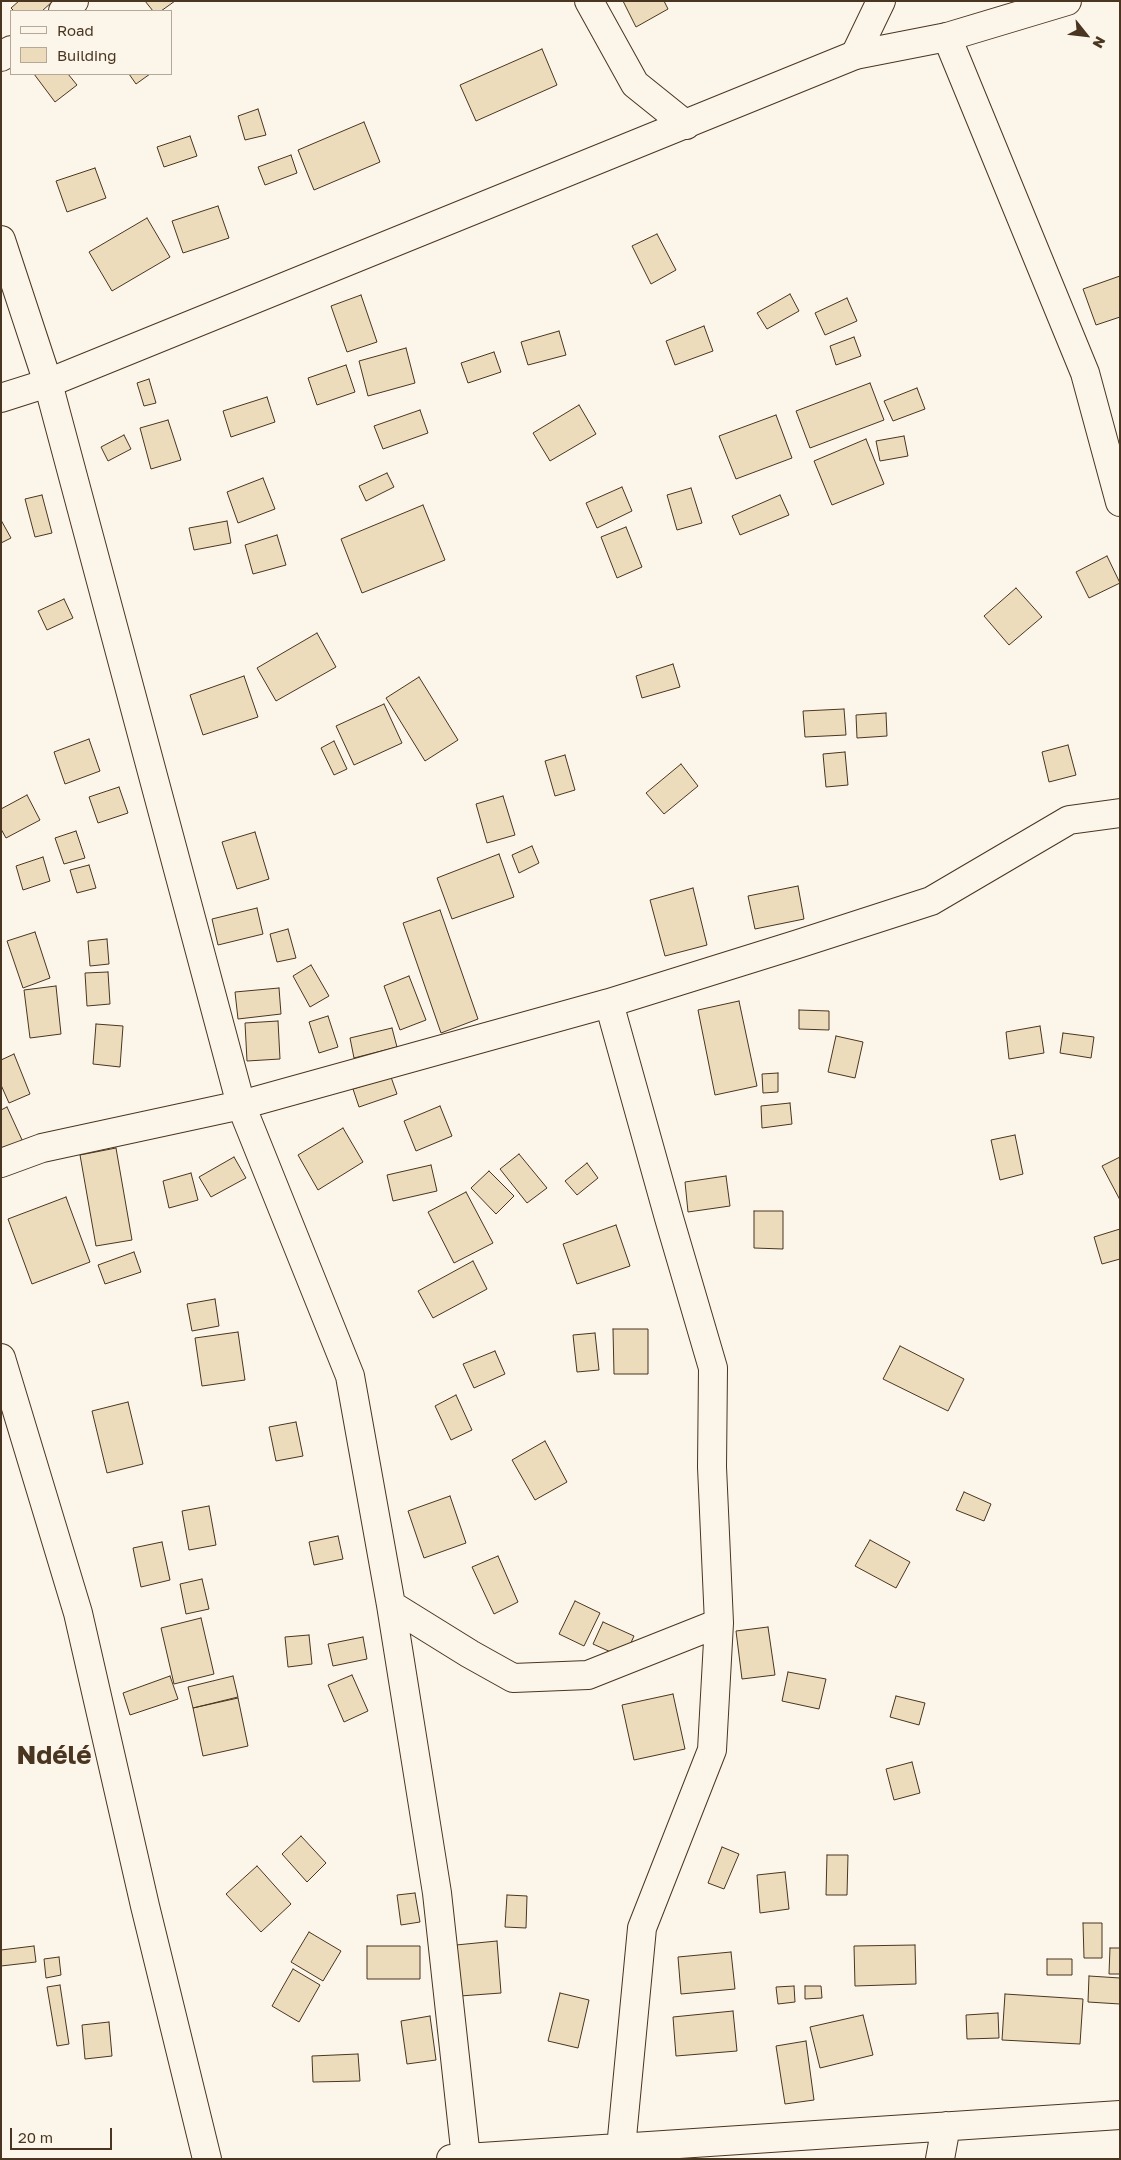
<!DOCTYPE html>
<meta charset="utf-8">
<style>
body{margin:0}
#map{position:relative;width:1121px;height:2160px;overflow:hidden;background:#fbf6e9;font-family:"Golos Text",sans-serif}
canvas{display:block}
.frame{position:absolute;inset:0;border:2px solid #4a3520;pointer-events:none}
.legend{position:absolute;left:10px;top:10px;width:162px;height:65px;box-sizing:border-box;background:#fbf6e9;border:1px solid #b4a999;margin:0;padding:6px 9px;list-style:none;font-size:15px;color:#4a3520}
.legend li{display:flex;align-items:center;gap:10px;height:25px}
.legend b{width:25px;border:1px solid #b4a999}
.north{position:absolute;left:1061px;top:10px;width:50px;height:50px;-webkit-text-stroke:4px #fbf6e9;paint-order:stroke;rotate:119deg;font-size:14px;font-weight:700;line-height:20px;text-align:center;color:#4a3520}
.north::after{content:'';display:block;margin:auto;width:18px;height:22px;background:#4a3520;clip-path:polygon(50% 0,100% 100%,50% 72%,0 100%)}
.scale{position:absolute;left:10px;top:2128px;width:102px;height:22px;box-sizing:border-box;border:2px solid #4a3520;border-top:0;padding-left:6px;font-size:15px;line-height:18px;white-space:nowrap;color:#4a3520;-webkit-text-stroke:4px #fbf6e9;paint-order:stroke}
</style>
<div id="map">
<canvas width="1121" height="2160"></canvas>
<div class="frame"></div>
<ul class="legend">
<li><b style="height:6px;background:#fbf6e9"></b>Road</li>
<li><b style="height:14px;background:#ecdcbc"></b>Building</li>
</ul>
<div class="north">N</div>
<div class="scale">20 m</div>
</div>
<script>
const ctx = document.querySelector('canvas').getContext('2d');
ctx.lineJoin = 'round';
function fill(path, color) { ctx.fillStyle = color; ctx.fill(path, 'evenodd'); }
const shape = rows => new Path2D(rows.map(r => 'M' + r).join(''));
function trace(path, color, width, dash) { ctx.strokeStyle = color; ctx.lineWidth = width; ctx.lineCap = dash ? 'butt' : 'round'; ctx.setLineDash(dash || []); ctx.stroke(path); }
function drawText(font, color, halo, rows, align = 'center') {
  ctx.font = font + ' "Golos Text",sans-serif'; ctx.lineWidth = 4; ctx.setLineDash([]); ctx.textBaseline = 'middle'; ctx.strokeStyle = halo; ctx.fillStyle = color; for (const [text, x, y, turn = 0] of rows) {
    ctx.save(); ctx.translate(x, y); ctx.rotate((+turn || 0) * Math.PI / 180); ctx.textAlign = isNaN(turn) ? turn : align; if (halo) ctx.strokeText(text, 0, 0); ctx.fillText(text, 0, 0); ctx.restore();
  }
}
const building = shape([
 [19,1,53,1,42,11,14,11,11,8,19,1],
 [145,1,175,1,161,11,153,11,145,1],
 [623,1,664,1,668,9,636,27,623,1],
 [542,49,557,85,476,121,460,85,542,49],
 [34,74,68,74,77,85,55,102,34,74],
 [129,74,150,74,136,84,129,74],
 [258,109,266,135,245,140,238,116,258,109],
 [364,122,380,162,314,190,298,150,364,122],
 [190,136,197,156,164,167,157,147,190,136],
 [291,155,297,173,265,185,258,167,291,155],
 [95,168,106,198,67,212,56,181,95,168],
 [218,206,229,238,183,253,172,221,218,206],
 [147,218,170,257,112,291,89,252,147,218],
 [657,234,676,270,651,284,632,246,657,234],
 [1120,276,1120,317,1096,325,1083,289,1120,276],
 [790,294,799,311,767,329,757,313,790,294],
 [361,295,377,342,347,352,331,306,361,295],
 [847,298,857,321,825,335,815,313,847,298],
 [704,326,713,351,675,365,666,341,704,326],
 [559,331,566,355,528,365,521,342,559,331],
 [854,337,861,356,836,365,830,346,854,337],
 [406,348,415,383,368,396,359,361,406,348],
 [494,352,501,372,468,383,461,363,494,352],
 [346,365,355,392,317,405,308,378,346,365],
 [149,379,156,403,144,406,137,383,149,379],
 [870,383,884,420,810,448,796,411,870,383],
 [917,388,925,409,893,421,884,401,917,388],
 [267,397,275,422,231,437,223,411,267,397],
 [579,405,596,434,550,461,533,433,579,405],
 [420,410,428,433,383,449,374,426,420,410],
 [776,415,792,458,736,479,719,436,776,415],
 [168,420,181,460,151,469,140,428,168,420],
 [124,435,131,449,108,461,101,447,124,435],
 [904,436,908,456,880,461,876,441,904,436],
 [866,439,884,484,832,505,814,461,866,439],
 [387,473,394,487,366,501,359,486,387,473],
 [263,478,275,509,238,523,227,492,263,478],
 [622,487,632,511,597,528,586,503,622,487],
 [691,488,702,523,677,530,667,495,691,488],
 [42,495,52,533,35,537,25,499,42,495],
 [780,495,789,515,740,535,732,516,780,495],
 [423,505,445,560,362,593,341,539,423,505],
 [1,520,11,538,1,543,1,520],
 [227,521,231,543,194,550,189,528,227,521],
 [626,527,642,567,617,578,601,537,626,527],
 [277,535,286,565,253,574,245,545,277,535],
 [1107,556,1120,583,1089,598,1076,572,1107,556],
 [1016,588,1042,617,1009,645,984,616,1016,588],
 [64,599,73,618,47,630,38,611,64,599],
 [317,633,336,667,276,701,257,668,317,633],
 [673,664,680,687,642,698,636,676,673,664],
 [244,676,258,717,203,735,190,695,244,676],
 [419,677,458,740,425,761,386,698,419,677],
 [384,704,402,743,354,765,336,726,384,704],
 [844,709,846,735,805,737,803,711,844,709],
 [886,713,887,736,857,738,856,715,886,713],
 [89,739,100,771,65,784,54,752,89,739],
 [334,741,347,769,334,775,321,748,334,741],
 [1068,745,1076,775,1049,782,1042,752,1068,745],
 [845,752,848,785,826,787,823,754,845,752],
 [565,755,575,790,555,796,545,761,565,755],
 [681,764,698,786,664,814,646,793,681,764],
 [119,787,128,813,98,823,89,797,119,787],
 [27,795,40,820,6,838,1,829,1,809,27,795],
 [503,796,515,835,487,843,476,804,503,796],
 [76,831,85,858,64,864,55,838,76,831],
 [255,832,269,879,237,889,222,842,255,832],
 [532,846,539,863,519,873,512,855,532,846],
 [499,854,514,897,452,919,437,878,499,854],
 [43,857,50,881,23,890,16,866,43,857],
 [89,865,96,888,77,893,70,870,89,865],
 [798,886,804,919,755,929,748,896,798,886],
 [693,888,707,945,665,956,650,900,693,888],
 [257,908,263,934,218,945,212,919,257,908],
 [440,910,478,1019,441,1033,403,923,440,910],
 [288,929,296,958,277,962,270,934,288,929],
 [35,932,50,978,23,988,7,941,35,932],
 [107,939,109,964,90,966,88,941,107,939],
 [311,965,329,996,310,1007,293,976,311,965],
 [108,972,110,1004,87,1006,85,973,108,972],
 [409,976,426,1020,400,1030,384,986,409,976],
 [56,986,61,1034,30,1038,24,990,56,986],
 [279,988,281,1014,238,1019,235,992,279,988],
 [739,1001,757,1086,715,1095,698,1010,739,1001],
 [799,1010,829,1011,829,1030,799,1029,799,1010],
 [328,1016,338,1047,319,1053,309,1022,328,1016],
 [278,1021,280,1059,247,1061,245,1023,278,1021],
 [96,1024,123,1026,120,1067,93,1064,96,1024],
 [1040,1026,1044,1053,1009,1059,1006,1032,1040,1026],
 [392,1028,397,1047,354,1058,350,1038,392,1028],
 [1063,1033,1094,1037,1091,1058,1060,1053,1063,1033],
 [836,1036,863,1042,855,1078,828,1072,836,1036],
 [14,1054,30,1094,9,1103,1,1085,1,1060,14,1054],
 [778,1073,778,1092,763,1093,762,1074,778,1073],
 [391,1077,397,1094,359,1107,353,1089,391,1077],
 [790,1103,792,1124,762,1128,761,1106,790,1103],
 [440,1106,452,1136,416,1151,404,1121,440,1106],
 [7,1107,23,1142,1,1153,1,1110,7,1107],
 [343,1128,363,1162,318,1190,298,1155,343,1128],
 [1015,1135,1023,1174,1000,1180,991,1140,1015,1135],
 [116,1148,132,1240,96,1246,80,1155,116,1148],
 [519,1154,547,1188,527,1203,500,1169,519,1154],
 [234,1157,246,1178,211,1197,199,1177,234,1157],
 [1120,1157,1120,1200,1102,1166,1120,1157],
 [587,1163,598,1178,577,1195,565,1181,587,1163],
 [431,1165,437,1191,393,1201,387,1175,431,1165],
 [489,1171,514,1196,496,1214,471,1188,489,1171],
 [191,1173,198,1200,169,1208,163,1181,191,1173],
 [726,1176,730,1206,688,1212,685,1182,726,1176],
 [466,1192,493,1243,454,1263,428,1212,466,1192],
 [66,1197,90,1262,32,1284,8,1219,66,1197],
 [754,1211,783,1211,783,1249,754,1248,754,1211],
 [616,1225,630,1266,577,1284,563,1244,616,1225],
 [1120,1229,1120,1259,1102,1264,1094,1237,1120,1229],
 [134,1252,141,1272,105,1284,98,1265,134,1252],
 [473,1261,487,1289,433,1318,418,1291,473,1261],
 [215,1299,219,1326,192,1331,187,1304,215,1299],
 [613,1329,648,1329,648,1374,614,1374,613,1329],
 [238,1332,245,1380,202,1386,195,1338,238,1332],
 [595,1333,599,1370,577,1372,573,1335,595,1333],
 [900,1346,964,1379,948,1411,883,1379,900,1346],
 [495,1351,505,1374,474,1388,463,1364,495,1351],
 [456,1395,472,1430,451,1440,435,1406,456,1395],
 [128,1402,143,1464,107,1473,92,1411,128,1402],
 [296,1422,303,1456,276,1461,269,1427,296,1422],
 [545,1441,567,1482,535,1500,512,1460,545,1441],
 [964,1492,991,1504,984,1521,956,1510,964,1492],
 [450,1496,466,1543,424,1558,408,1511,450,1496],
 [209,1506,216,1545,189,1550,182,1511,209,1506],
 [338,1536,343,1559,314,1565,309,1542,338,1536],
 [870,1540,910,1562,896,1588,855,1566,870,1540],
 [162,1542,170,1580,141,1587,133,1548,162,1542],
 [498,1556,518,1602,494,1614,472,1567,498,1556],
 [202,1579,209,1609,186,1614,180,1584,202,1579],
 [575,1601,600,1613,584,1646,559,1634,575,1601],
 [201,1618,214,1674,174,1684,161,1628,201,1618],
 [603,1622,634,1636,624,1658,593,1644,603,1622],
 [768,1627,775,1675,742,1679,736,1631,768,1627],
 [309,1635,312,1664,288,1667,285,1637,309,1635],
 [363,1637,367,1659,333,1666,328,1644,363,1637],
 [788,1672,826,1679,819,1709,782,1701,788,1672],
 [352,1675,368,1711,344,1722,328,1685,352,1675],
 [170,1676,178,1699,130,1715,123,1693,170,1676],
 [233,1676,238,1697,193,1708,188,1687,233,1676],
 [673,1694,685,1749,634,1760,622,1705,673,1694],
 [896,1696,925,1703,919,1725,890,1717,896,1696],
 [238,1698,248,1746,203,1756,193,1708,238,1698],
 [912,1762,920,1793,894,1800,886,1769,912,1762],
 [301,1836,326,1863,307,1882,282,1854,301,1836],
 [722,1847,739,1854,724,1889,708,1883,722,1847],
 [827,1855,848,1855,847,1895,826,1895,827,1855],
 [257,1866,291,1904,261,1932,226,1894,257,1866],
 [785,1872,789,1909,760,1913,757,1875,785,1872],
 [415,1893,420,1922,401,1925,397,1895,415,1893],
 [507,1895,527,1896,526,1928,505,1927,507,1895],
 [1083,1923,1102,1923,1102,1958,1084,1958,1083,1923],
 [309,1932,341,1951,323,1981,291,1962,309,1932],
 [497,1941,501,1993,460,1996,456,1945,497,1941],
 [915,1945,916,1984,855,1986,854,1946,915,1945],
 [34,1946,36,1962,1,1966,1,1950,34,1946],
 [367,1946,420,1946,420,1979,367,1979,367,1946],
 [1110,1948,1120,1948,1120,1974,1109,1974,1110,1948],
 [731,1952,735,1989,681,1994,678,1957,731,1952],
 [59,1957,61,1975,46,1978,44,1959,59,1957],
 [1047,1959,1072,1959,1072,1975,1047,1975,1047,1959],
 [293,1969,320,1985,299,2022,272,2006,293,1969],
 [1089,1976,1120,1978,1120,2004,1088,2002,1089,1976],
 [60,1985,69,2044,57,2046,47,1987,60,1985],
 [794,1986,795,2002,778,2004,776,1987,794,1986],
 [805,1986,821,1986,822,1998,805,1999,805,1986],
 [560,1993,589,2000,578,2048,548,2041,560,1993],
 [1005,1994,1083,1999,1080,2044,1002,2040,1005,1994],
 [733,2011,737,2051,676,2056,673,2017,733,2011],
 [998,2013,999,2038,967,2039,966,2015,998,2013],
 [863,2015,873,2055,820,2068,810,2027,863,2015],
 [430,2016,436,2060,407,2064,401,2021,430,2016],
 [109,2022,112,2056,85,2059,82,2025,109,2022],
 [806,2041,814,2100,785,2104,776,2046,806,2041],
 [358,2054,360,2081,313,2082,312,2056,358,2054]
]);
const street = shape([
 [589,1,635,84,686,125],
 [63,11,74,1],
 [947,37,1085,373,1120,502],
 [855,55,881,1],
 [1,57,11,50],
 [1,240,48,383,241,1105,350,1376,391,1605,437,1893,466,2158],
 [609,1003,669,1218,713,1368,712,1467,719,1623,712,1750,642,1928,621,2148],
 [1,1163,42,1148,241,1105,609,1003,798,944,931,901,1069,820,1120,813],
 [1,1358,78,1613,145,1906,207,2159],
 [391,1605,470,1654,513,1678,588,1675,719,1623],
 [451,2159,1120,2115],
 [940,2159,946,2126]
]);
const secondary = shape([
 [1,398,48,383,855,55,947,37,1067,1]
]);
const townNames = [
 ["Ndélé",54,1756]
];
fill(building, '#ecdcbc');
trace(building, '#4a3520', 1);
trace(street, '#4a3520', 30);
trace(secondary, '#4a3520', 30);
trace(street, '#fbf6e9', 28);
trace(secondary, '#fbf6e9', 28);
drawText('bold 26px', '#4a3520', '#fbf6e9', townNames);
</script>
